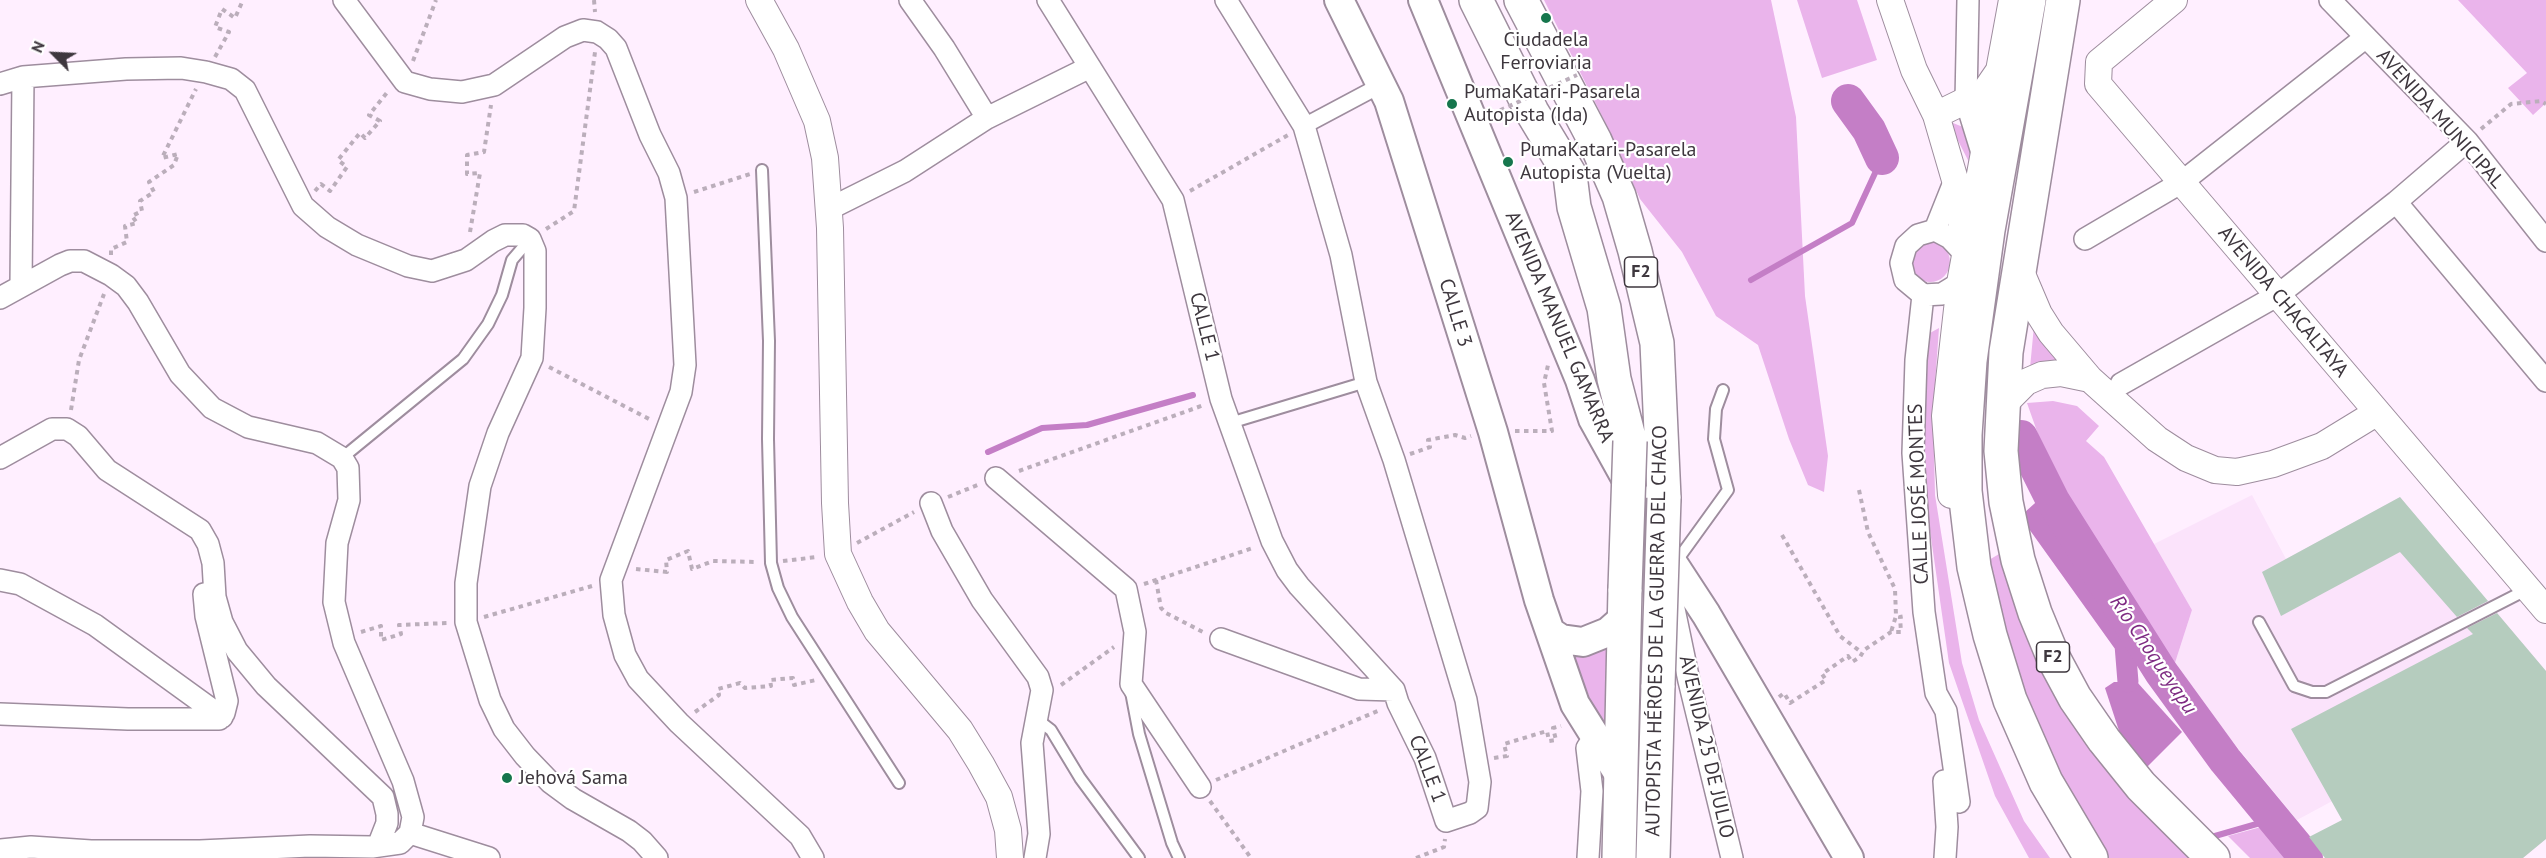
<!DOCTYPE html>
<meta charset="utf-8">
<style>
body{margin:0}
#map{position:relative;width:2546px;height:858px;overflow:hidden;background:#ffefff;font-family:"PT Sans",sans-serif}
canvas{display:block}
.north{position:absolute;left:24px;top:24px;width:60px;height:60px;-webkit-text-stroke:4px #fff;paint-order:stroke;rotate:294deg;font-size:16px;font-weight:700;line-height:24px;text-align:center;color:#3e373e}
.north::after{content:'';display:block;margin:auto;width:21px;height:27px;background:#3e373e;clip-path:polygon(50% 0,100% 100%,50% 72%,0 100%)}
</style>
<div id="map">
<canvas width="2546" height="858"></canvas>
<div class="north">N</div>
</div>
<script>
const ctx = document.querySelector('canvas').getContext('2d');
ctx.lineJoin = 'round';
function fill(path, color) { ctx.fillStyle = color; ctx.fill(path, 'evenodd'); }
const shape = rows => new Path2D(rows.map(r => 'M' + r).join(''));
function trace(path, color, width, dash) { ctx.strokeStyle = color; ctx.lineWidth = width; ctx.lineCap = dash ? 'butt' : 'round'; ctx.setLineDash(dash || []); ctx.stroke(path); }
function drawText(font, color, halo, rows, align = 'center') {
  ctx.font = font + ' "PT Sans",sans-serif'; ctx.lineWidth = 4.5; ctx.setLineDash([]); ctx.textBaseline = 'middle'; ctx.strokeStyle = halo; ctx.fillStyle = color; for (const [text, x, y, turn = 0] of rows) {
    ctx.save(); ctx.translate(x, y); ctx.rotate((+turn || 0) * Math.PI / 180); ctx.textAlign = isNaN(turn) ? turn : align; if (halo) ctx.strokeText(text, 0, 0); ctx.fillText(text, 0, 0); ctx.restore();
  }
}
const built = shape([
 [2252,495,2286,559,2400,497,2546,671,2546,686,2297,820,2173,669,2192,610,2154,544]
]);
const green = shape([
 [1544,0,1771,0,1796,117,1805,296,1828,456,1824,492,1808,485,1789,439,1758,345,1716,316,1682,252,1640,199,1604,120],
 [1797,0,1857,0,1877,60,1822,78],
 [2458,0,2546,0,2546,103,2533,115,2508,88,2527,73],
 [1948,121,1963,127,1972,153,1972,168],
 '1910 262a20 20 0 1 1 40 0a20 20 0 1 1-40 0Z',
 [2035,315,2065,359,2030,368],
 [1939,328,1933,412,1935,495,1962,663,1979,720,2024,821,2050,858,2029,858,1995,796,1949,663,1921,468,1921,409,1930,333],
 [2053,401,2077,406,2099,426,2086,441,2104,457,2192,610,2173,669,2070,505,2045,454,2027,403],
 [1999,554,2021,621,2050,686,2109,771,2194,858,2109,858,2059,775,2018,679,1989,560],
 [1608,646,1606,725,1602,725,1595,712,1572,652],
 [2283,821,2312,858,2250,858,2228,836]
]);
const water = shape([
 [2114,682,2137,682,2182,732,2144,770,2124,746,2105,688]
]);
const stream = shape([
 [1751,280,1852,223,1882,158],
 [988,452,1042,428,1087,425,1193,395],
 [2208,838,2274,819]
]);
const canal = shape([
 [2053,501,2034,518,2125,645,2128,682]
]);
const river = shape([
 [1848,101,1869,130,1882,158],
 [2021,437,2053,501,2161,672,2225,760,2306,858]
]);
const building = shape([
 [2400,497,2488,601,2457,617,2400,552,2281,616,2262,572],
 [2497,613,2546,671,2546,839,2523,858,2325,858,2309,837,2342,820,2291,729,2473,634,2467,628]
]);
const path = shape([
 [594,0,595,12],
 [215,57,229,32,215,27,222,9,235,18,243,0],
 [413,61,436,0],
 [2481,129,2511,104,2541,101,2546,104],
 [315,191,321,184,330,191,347,167,338,160,360,133,365,138,380,121,369,115,389,90],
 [1190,191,1288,135],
 [694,192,750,174],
 [546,229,574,211,595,52],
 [470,232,480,173,467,174,467,155,484,152,491,105],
 [111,255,111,249,127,242,125,226,137,223,132,216,142,211,140,201,154,192,149,182,174,165,178,154,162,158,196,89],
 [549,367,651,420],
 [71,410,79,360,104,294],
 [1515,431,1552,431,1544,383,1548,365],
 [1410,454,1430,447,1428,440,1455,435,1465,438,1471,436],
 [1019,471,1204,405],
 [1859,490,1868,532,1895,589,1896,616,1891,632],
 [948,497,980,484],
 [1782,535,1840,636,1861,652],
 [857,543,914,512],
 [783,561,817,557],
 [636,569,667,572,666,560,688,551,692,569,713,561,757,562],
 [1156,580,1161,608,1166,613,1203,632],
 [1144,584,1253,548],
 [484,617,592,586],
 [361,632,381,626,381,640,401,634,399,625,448,623],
 [1061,685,1114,647],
 [1779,697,1784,693,1790,703,1826,680,1822,674,1848,656,1852,662,1860,657,1864,650,1891,632,1901,632,1900,617,1906,616],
 [695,712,719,695,718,689,740,683,745,688,771,686,770,680,793,678,794,685,816,680],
 [1494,758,1507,756,1504,744,1547,731,1549,741,1556,740,1553,728,1561,726],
 [1216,780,1380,710],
 [1210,801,1251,858],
 [1416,858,1444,847,1445,839]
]);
const service = shape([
 [762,170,769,341,768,439,771,563,778,588,792,617,899,783],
 [1230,423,1366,382],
 [342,458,463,359,488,324,502,295,512,260,530,239],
 [1676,562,1728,490,1714,439,1716,409,1723,390],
 [2259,622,2294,686,2312,692,2326,692,2528,589],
 [1131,692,1139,734,1172,843,1179,858],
 [1038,720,1051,730,1080,778,1139,858]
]);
const pedestrian = shape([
 [1304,126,1381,85]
]);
const minor = shape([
 [344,0,405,82,430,89,462,92,494,85,565,37,583,30,597,32,608,39,616,48,650,135,669,173,676,198,685,365,681,392,611,580,614,615,625,655,638,679,679,723,800,836,813,858],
 [910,0,944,48,987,118],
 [1048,0,1173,200,1221,399,1272,541,1287,570,1299,586,1394,690,1398,703,1425,758,1446,821,1470,813,1477,808,1480,782,1466,700,1394,460,1366,382,1341,255,1304,126,1226,0],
 [1968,0,1966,101,1983,156],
 [2330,0,2467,141,2546,241],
 [0,84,23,77,126,69,181,68,206,72,231,79,245,90,303,206,327,227,357,245,408,266,432,271,466,260,493,241,505,235,523,235,530,239,535,251,535,308,532,358,498,433,480,486,466,583,466,622,490,700,504,729,525,756,550,782,573,799,629,831,642,841,657,858],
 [2396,202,2546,381],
 [829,209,905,171,987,118,1090,67],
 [1935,230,1955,180],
 [2085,239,2182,182,2366,37],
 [1960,283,1942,294,1923,295,1905,280,1901,263,1906,246,1918,235,1935,230,1950,238,1965,254],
 [21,286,23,77],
 [1923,295,1916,360,1913,453,1924,612,1936,693,1946,711,1959,802],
 [0,298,60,265,70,261,84,261,111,275,126,286,138,302,180,374,212,408,248,427,317,443,342,458,348,468,349,500,337,543,334,602,344,643,403,781,413,817,410,833,400,843,372,847,310,846,200,851,91,851,31,847,0,850],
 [2121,384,2278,295,2396,202,2467,141],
 [0,458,52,429,67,429,78,436,107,470,200,530,208,544,213,563,215,597,222,622,237,651,266,686,383,797,387,814,387,823,378,846],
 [996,478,1126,589,1135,632,1131,684,1200,787],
 [931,503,942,531,982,600,1038,677,1042,690,1032,743,1039,834,1035,858],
 [0,580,20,584,95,625,222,717],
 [1674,593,1674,609,1689,681,1732,858],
 [1221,639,1359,689,1394,690],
 [0,714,128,719,219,719,224,713,227,701,206,616,204,594],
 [1944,781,1947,827,1945,858],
 [410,833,489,858],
 [1588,858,1592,791,1587,748,1596,735]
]);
const tertiary = shape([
 [759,0,786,49,817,121,825,158,830,228,835,503,838,554,860,602,877,631,960,730,981,764,999,797,1008,830,1010,858],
 [1890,0,1914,70,1936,115,1955,180,1963,233],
 [2174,0,2099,62,2098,84,2546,610],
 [1936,115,1985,91,1998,72],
 [2019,267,2039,314,2051,333,2090,379,2157,439,2186,458,2215,470,2237,472,2273,464,2322,446,2376,413],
 [2002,406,2026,382,2042,375,2061,373,2090,379],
 [1951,495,1945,416,1960,283,2012,0]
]);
const secondary = shape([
 [1339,0,1389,101,1493,432,1539,600,1575,704,1620,776],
 [1423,0,1580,380,1593,419,1674,565,1706,614,1849,858],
 [1552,633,1561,639,1583,642,1608,632,1625,617]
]);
const motorway = shape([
 [1476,0,1532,112,1570,175,1574,207,1604,308,1614,379,1630,441],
 [1521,0,1595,141,1619,196,1635,251,1657,343,1664,498],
 [2029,0,1988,230,1970,361,1965,435,1965,491,1974,567,1990,635,2010,700,2046,782,2091,858],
 [2063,0,2006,352,2001,451,2006,502,2018,560,2035,613,2054,659,2075,698,2104,740,2141,786,2213,858],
 [1619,858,1625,589],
 [1653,858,1658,685]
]);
const pathBridge = shape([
 [1492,114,1577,75]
]);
const motorwayBridge = shape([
 [1625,589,1630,441],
 [1658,685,1664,498]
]);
const markers = [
 [1546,18,6,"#16764d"],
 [1452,104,6,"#16764d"],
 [1508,162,6,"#16764d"],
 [507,778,6,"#16764d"]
];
const shields = [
 [1641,272,33],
 [2053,657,33]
];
const shieldNames = [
 ["F2",1641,272],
 ["F2",2053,657]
];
const poiNames = [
 ["Ciudadela",1546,40,"center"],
 ["Ferroviaria",1546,63,"center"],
 ["PumaKatari-Pasarela",1464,92],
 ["Autopista (Ida)",1464,115],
 ["PumaKatari-Pasarela",1520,150],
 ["Autopista (Vuelta)",1520,173],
 ["Jehová Sama",519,778]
];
const streetNames = [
 ["AVENIDA MUNICIPAL",2440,119,48],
 ["AVENIDA CHACALTAYA",2283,302,50],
 ["CALLE 3",1455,313,73],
 ["CALLE 1",1204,327,76],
 ["AVENIDA MANUEL GAMARRA",1559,327,67],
 ["CALLE JOSÉ MONTES",1919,494,-92],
 ["AUTOPISTA HÉROES DE LA GUERRA DEL CHACO",1657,631,-89],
 ["AVENIDA 25 DE JULIO",1706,747,77],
 ["CALLE 1",1427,769,69]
];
const waterNames = [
 ["Río Choqueyapu",2153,655,56]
];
fill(built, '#fbe3fb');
fill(green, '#eab4eb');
fill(water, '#c47ec6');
trace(stream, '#c47ec6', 6);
trace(canal, '#c47ec6', 21);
trace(river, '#c47ec6', 34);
fill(building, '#b5ccbe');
trace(service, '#9e8d9e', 14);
trace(pedestrian, '#9e8d9e', 18);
trace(minor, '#9e8d9e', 24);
trace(tertiary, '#9e8d9e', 28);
trace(secondary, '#9e8d9e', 32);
trace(motorway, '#9e8d9e', 36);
trace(path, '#bbaebb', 4, [4.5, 4.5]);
trace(service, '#fff', 10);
trace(pedestrian, '#fff', 15);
trace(minor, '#fff', 21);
trace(tertiary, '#fff', 26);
trace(secondary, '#fff', 28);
trace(motorway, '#fff', 33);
trace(motorwayBridge, '#9e8d9e', 36, []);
trace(pathBridge, '#bbaebb', 4, [4.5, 4.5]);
trace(motorwayBridge, '#fff', 33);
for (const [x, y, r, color] of markers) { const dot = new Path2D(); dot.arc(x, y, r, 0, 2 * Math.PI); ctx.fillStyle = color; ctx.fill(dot); trace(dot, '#fff', 2); }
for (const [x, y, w] of shields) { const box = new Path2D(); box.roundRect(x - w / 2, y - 15, w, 30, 4.5); ctx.fillStyle = '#fff'; ctx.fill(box); trace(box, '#3e373e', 1.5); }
drawText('bold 18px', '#3e373e', null, shieldNames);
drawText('20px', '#3e373e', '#fff', poiNames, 'left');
drawText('20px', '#3e373e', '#fff', streetNames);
drawText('italic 21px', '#7e2a82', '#fff', waterNames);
</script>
